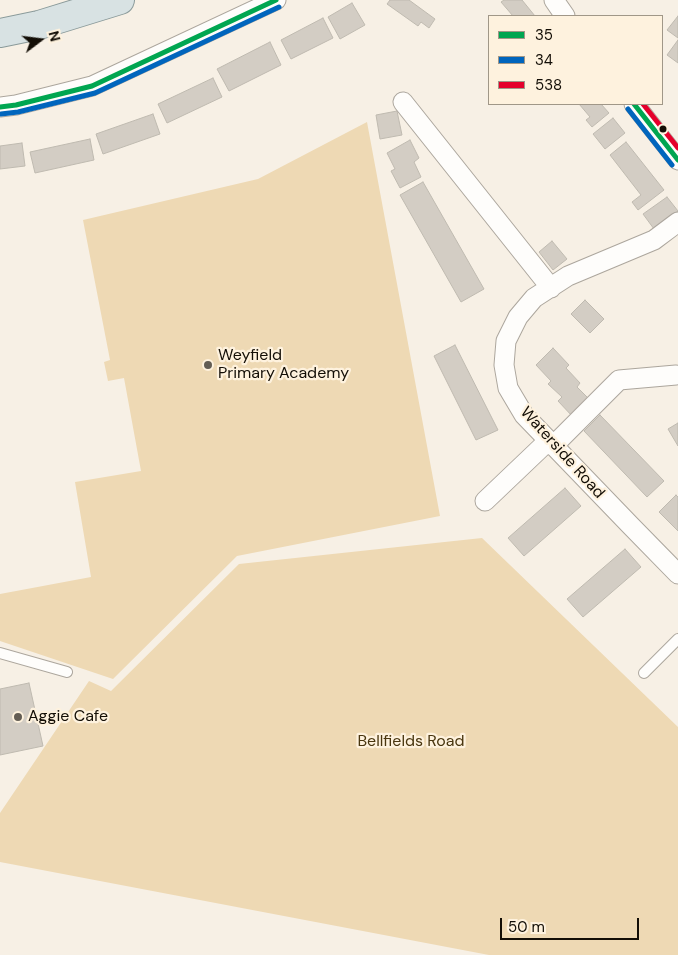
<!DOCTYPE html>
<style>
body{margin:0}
#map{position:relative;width:678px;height:955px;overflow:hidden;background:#f7f0e5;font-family:"DM Sans",sans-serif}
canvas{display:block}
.legend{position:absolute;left:488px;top:15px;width:175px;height:90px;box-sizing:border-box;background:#fef2de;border:1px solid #a09788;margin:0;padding:6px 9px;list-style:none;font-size:15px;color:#130e06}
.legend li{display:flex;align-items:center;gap:10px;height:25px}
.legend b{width:25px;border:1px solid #a09788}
.north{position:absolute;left:15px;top:15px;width:50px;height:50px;-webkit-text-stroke:4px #fef2de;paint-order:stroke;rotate:75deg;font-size:14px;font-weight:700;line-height:20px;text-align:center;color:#130e06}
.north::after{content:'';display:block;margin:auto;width:18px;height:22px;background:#130e06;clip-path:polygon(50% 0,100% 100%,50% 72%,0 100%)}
.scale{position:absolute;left:500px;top:918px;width:139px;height:22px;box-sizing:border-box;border:2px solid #130e06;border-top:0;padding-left:6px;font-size:15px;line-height:18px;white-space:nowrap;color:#130e06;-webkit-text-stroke:4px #fef2de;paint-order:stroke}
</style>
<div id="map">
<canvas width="678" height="955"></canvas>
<ul class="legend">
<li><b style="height:6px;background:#00a651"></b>35</li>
<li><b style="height:6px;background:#0065bd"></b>34</li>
<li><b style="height:6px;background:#e4002b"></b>538</li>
</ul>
<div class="north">N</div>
<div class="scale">50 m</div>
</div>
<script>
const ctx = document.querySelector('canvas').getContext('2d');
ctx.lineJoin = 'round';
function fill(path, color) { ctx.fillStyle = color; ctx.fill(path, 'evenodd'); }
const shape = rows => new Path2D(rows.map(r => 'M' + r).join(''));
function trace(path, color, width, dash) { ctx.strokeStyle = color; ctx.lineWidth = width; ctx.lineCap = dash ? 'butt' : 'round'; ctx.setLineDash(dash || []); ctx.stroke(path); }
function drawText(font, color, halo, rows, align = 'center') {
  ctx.font = font + ' "DM Sans",sans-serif'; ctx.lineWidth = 4.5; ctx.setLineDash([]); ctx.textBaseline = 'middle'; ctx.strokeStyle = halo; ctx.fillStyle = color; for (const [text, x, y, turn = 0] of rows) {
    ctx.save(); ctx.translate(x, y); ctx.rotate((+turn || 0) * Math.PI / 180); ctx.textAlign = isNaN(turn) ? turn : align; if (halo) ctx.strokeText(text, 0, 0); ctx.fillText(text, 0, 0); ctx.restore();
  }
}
const green = shape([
 [367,122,440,516,237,556,113,679,0,641,0,594,91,577,75,482,141,471,124,378,108,381,104,362,110,360,83,220,258,179],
 [482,538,678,727,678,955,489,955,0,862,0,813,89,681,111,691,239,564]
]);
const building = shape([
 [390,0,409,0,435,19,429,28,421,22,418,26,387,4,390,0],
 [504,0,522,0,535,16,513,16,501,2,504,0],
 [352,3,365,25,340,39,328,17,352,3],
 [678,16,678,38,667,30,678,16],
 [323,18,333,38,291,59,281,40,323,18],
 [678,40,678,63,667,55,678,40],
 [270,42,281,65,229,91,217,69,270,42],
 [213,78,222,97,167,123,158,104,213,78],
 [579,104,601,104,609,113,592,127,586,120,590,117,579,104],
 [397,111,402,135,380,139,376,115,397,111],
 [153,114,160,134,103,154,96,134,153,114],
 [613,118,625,133,605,149,593,134,613,118],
 [90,139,94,160,35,173,30,152,90,139],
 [410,140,419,158,414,162,421,177,400,188,391,171,395,169,387,153,410,140],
 [626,142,664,190,638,210,632,202,641,195,610,155,626,142],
 [22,143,25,166,0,169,0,146,22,143],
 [423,182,484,289,461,302,400,195,423,182],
 [667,197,678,211,654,229,643,214,667,197],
 [552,241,567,259,553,270,539,252,552,241],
 [585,300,604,319,590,333,571,314,585,300],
 [455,345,498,430,476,440,434,356,455,345],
 [553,348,569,365,566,368,580,383,577,387,590,400,573,417,558,401,562,397,548,384,551,381,536,365,553,348],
 [600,415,664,481,647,497,584,431,600,415],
 [678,423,678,446,668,429,678,423],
 [565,488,581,506,524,556,508,538,565,488],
 [676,495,678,497,678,531,659,512,676,495],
 [625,549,641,567,583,617,567,599,625,549],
 [29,683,43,746,0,755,0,689,29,683]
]);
const lane = shape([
 [0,653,67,672],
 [644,673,678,639]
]);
const street = shape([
 [554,0,565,16],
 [403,102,551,288],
 [634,104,678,160],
 [0,107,16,105,92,86,276,0],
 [678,222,654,240,568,276,534,298,518,317,506,341,504,365,508,388,524,415,631,526,678,574],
 [553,446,619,380,676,375],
 [485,501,548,441]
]);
const primary = shape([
 [0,33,39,25,120,0]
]);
const bus1 = shape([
 [634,104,678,160],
 [0,107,16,105,92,86,276,0]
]);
const bus2 = shape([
 [628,109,672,165],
 [1,114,18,112,95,93,279,7]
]);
const bus3 = shape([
 [643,104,678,148]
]);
const markers = [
 [663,129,4.5,"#130e06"],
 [208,365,5,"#635d54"],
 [18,717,5,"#635d54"]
];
const poiNames = [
 ["Weyfield",218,356],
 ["Primary Academy",218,374],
 ["Aggie Cafe",28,717]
];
const streetNames = [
 ["Waterside Road",562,453,48]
];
const parkNames = [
 ["Bellfields Road",411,742]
];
fill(green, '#eed9b4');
fill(building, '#d3cdc4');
trace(building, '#bfbab0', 1);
trace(lane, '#aca69d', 12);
trace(street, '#aca69d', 21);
trace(primary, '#8a9a9a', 30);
trace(lane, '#fefdfb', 10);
trace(street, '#fefdfb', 19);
trace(primary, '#d8e2e3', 28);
trace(bus1, '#00a651', 5);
trace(bus2, '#0065bd', 5);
trace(bus3, '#e4002b', 5);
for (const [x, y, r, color] of markers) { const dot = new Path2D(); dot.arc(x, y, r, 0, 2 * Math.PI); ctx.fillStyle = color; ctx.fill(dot); trace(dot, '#fef2de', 2); }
drawText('16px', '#130e06', '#fef2de', poiNames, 'left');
drawText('16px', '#130e06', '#fef2de', streetNames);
drawText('16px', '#49360f', '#fef2de', parkNames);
</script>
